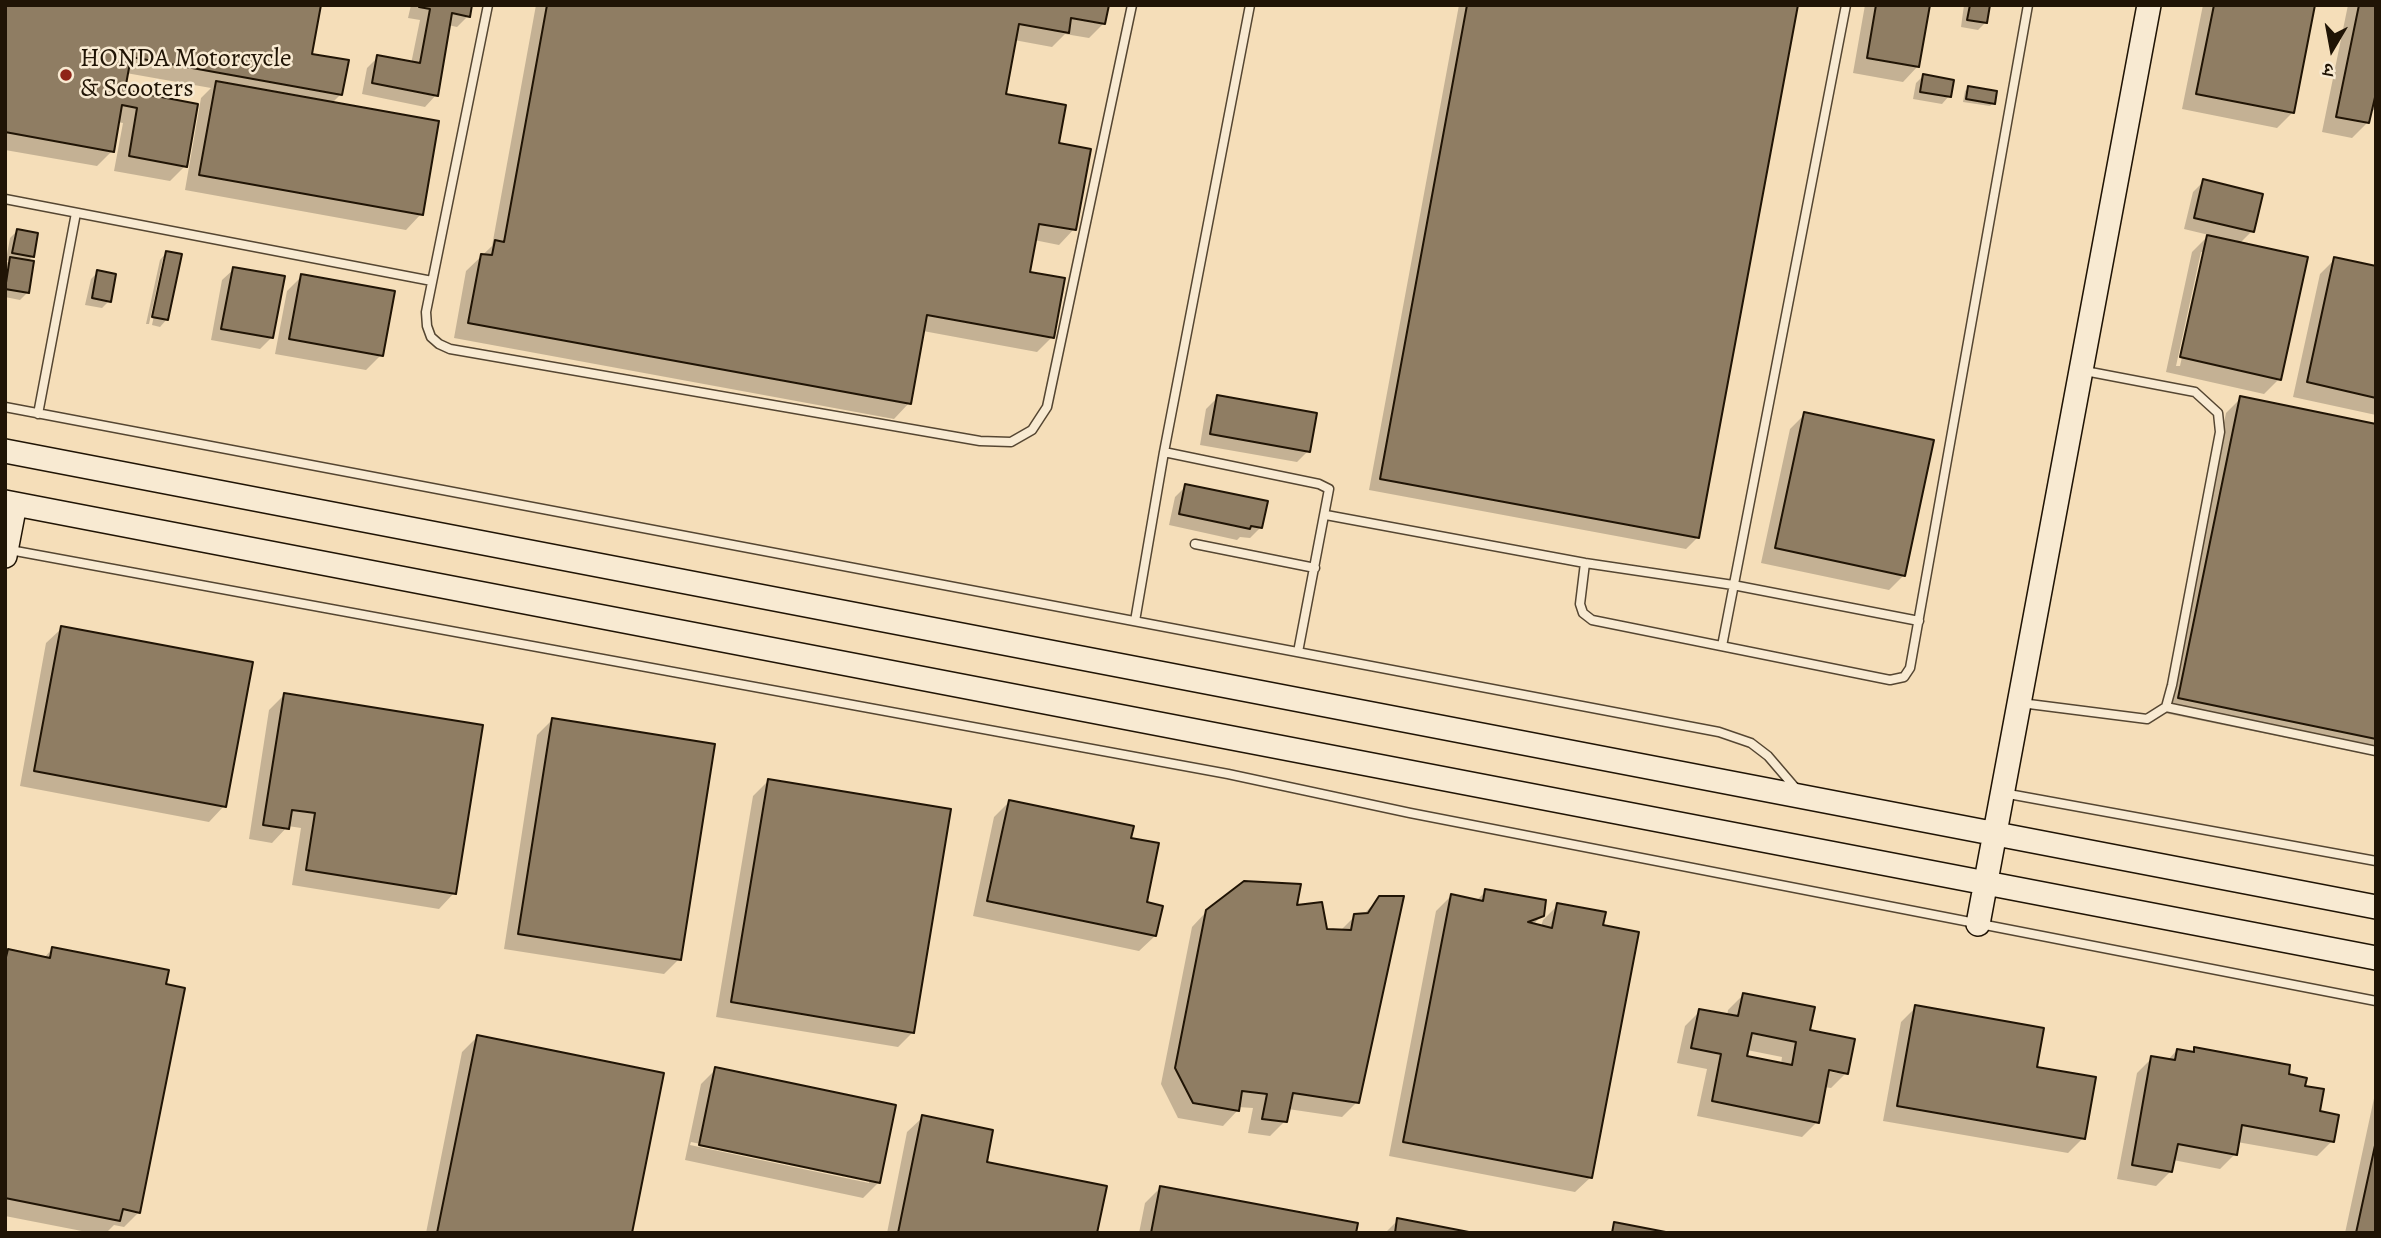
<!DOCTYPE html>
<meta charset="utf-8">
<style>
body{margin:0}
#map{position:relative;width:2381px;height:1238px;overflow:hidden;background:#f5deb9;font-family:Alegreya,"Noto Serif Devanagari",serif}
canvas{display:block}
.frame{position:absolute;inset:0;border:7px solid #201405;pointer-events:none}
.north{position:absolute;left:2297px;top:14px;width:70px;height:70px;-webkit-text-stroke:5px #f8ead2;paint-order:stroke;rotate:190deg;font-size:19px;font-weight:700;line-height:28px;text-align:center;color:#201405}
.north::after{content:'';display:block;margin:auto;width:24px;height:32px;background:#201405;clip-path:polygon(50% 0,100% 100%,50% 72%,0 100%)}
</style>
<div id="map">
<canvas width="2381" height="1238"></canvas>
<div class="frame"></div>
<div class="north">उ</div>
</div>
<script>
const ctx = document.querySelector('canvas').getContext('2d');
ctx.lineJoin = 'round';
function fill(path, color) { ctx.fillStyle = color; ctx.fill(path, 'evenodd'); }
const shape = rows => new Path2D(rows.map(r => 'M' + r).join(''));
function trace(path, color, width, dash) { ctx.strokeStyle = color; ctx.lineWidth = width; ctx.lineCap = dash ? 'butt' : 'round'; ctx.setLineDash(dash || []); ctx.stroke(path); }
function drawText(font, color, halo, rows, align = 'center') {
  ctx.font = font + ' Alegreya,serif'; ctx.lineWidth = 5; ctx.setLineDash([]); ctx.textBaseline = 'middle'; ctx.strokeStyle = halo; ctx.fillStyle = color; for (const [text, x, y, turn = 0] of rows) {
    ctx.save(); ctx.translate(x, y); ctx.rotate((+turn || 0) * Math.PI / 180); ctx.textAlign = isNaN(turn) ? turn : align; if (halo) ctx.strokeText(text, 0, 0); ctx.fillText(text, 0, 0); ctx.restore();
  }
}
const shadow = shape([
 [5,5,310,55,341,94,331,104,421,214,406,230,185,190,201,98,211,88,126,73,123,92,196,105,185,166,170,181,114,171,123,123,117,122,112,151,97,166,5,150],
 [411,5,470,5,468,16,457,27,448,25,436,95,425,107,362,94,367,68,378,57,411,64,420,20,408,18],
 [536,5,1107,5,1104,23,1089,38,1065,34,1052,47,1014,40,1004,95,1057,144,1074,229,1059,245,1034,240,1028,273,1052,337,1037,352,923,331,909,403,894,419,454,338,466,271,492,246],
 [1459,5,1796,5,1698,537,1686,549,1369,490],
 [1865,5,1928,5,1918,66,1903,82,1853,73],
 [1964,5,1988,5,1985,23,1978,30,1961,27],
 [2203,5,2314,5,2292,113,2277,128,2182,109],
 [2348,5,2376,5,2376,111,2370,109,2367,123,2352,138,2322,132],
 [1923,76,1949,96,1942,104,1913,99,1916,83],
 [1968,88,1993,103,1990,106,1963,102,1965,91],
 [2204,181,2252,231,2239,244,2279,379,2264,394,2166,372,2192,252,2209,235,2184,229,2193,192],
 [2201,252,2205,252,2180,366,2176,366],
 [17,231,32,257,27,262,28,292,20,300,5,297,5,264,9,261,6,260,10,238],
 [167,252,167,319,160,327,152,325,166,258,163,258,149,324,146,324,160,260],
 [2335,259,2376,268,2376,415,2293,397,2320,274],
 [234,269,272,337,260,349,211,340,222,280],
 [98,272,109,301,102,308,85,305,91,279],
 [302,276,381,355,366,370,275,354,287,291],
 [1218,397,1308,451,1297,462,1200,445,1206,409],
 [2241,398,2376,426,2376,749,2370,755,2164,713,2226,413],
 [1805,414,1904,575,1889,590,1761,563,1790,429],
 [1186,486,1261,527,1250,538,1240,537,1237,540,1169,525,1175,497],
 [62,628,224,806,209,822,20,786,46,643],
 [284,695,454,893,439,909,292,885,301,828,288,826,272,843,249,839,269,710],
 [552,720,679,959,664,974,504,949,537,735],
 [768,781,913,1032,898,1047,716,1017,753,796],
 [1009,802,1129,839,1155,936,1139,951,973,916,994,817],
 [1486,891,1542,915,1533,925,1541,927,1543,920,1558,905,1601,927,1591,1177,1575,1192,1389,1156,1436,911,1451,896,1476,901],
 [1380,897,1357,1102,1342,1117,1288,1109,1285,1121,1270,1136,1248,1133,1253,1108,1238,1107,1238,1110,1223,1126,1178,1118,1161,1084,1192,927,1207,911,1294,908,1326,930,1340,931,1355,916,1363,915],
 [52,949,139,1212,124,1227,114,1225,106,1233,92,1233,5,1216,5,954,8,951,44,958],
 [1743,995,1808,1031,1846,1073,1831,1088,1824,1087,1817,1122,1802,1137,1697,1116,1707,1069,1677,1063,1685,1026,1700,1011,1727,1016,1728,1010],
 [1747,1050,1782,1057,1781,1064,1745,1057],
 [1820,1070,1837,1070,1837,1073],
 [1916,1007,2035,1068,2083,1138,2068,1153,1883,1121,1901,1022],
 [477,1037,631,1233,426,1233,462,1052],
 [2195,1049,2287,1076,2303,1087,2332,1141,2317,1156,2237,1142,2235,1154,2220,1169,2173,1160,2171,1171,2156,1186,2117,1179,2137,1073,2152,1058,2167,1061,2177,1050,2191,1053],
 [716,1069,894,1106,878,1183,863,1198,685,1160,701,1084],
 [691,1142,869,1179,869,1183,690,1145],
 [2376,1089,2376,1233,2345,1233],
 [923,1117,985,1163,1095,1233,887,1233,907,1132],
 [1160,1188,1354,1233,1139,1233,1145,1203],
 [1398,1220,1465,1233,1385,1233]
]);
const building = shape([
 [5,5,321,5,312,54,349,60,342,95,131,57,125,90,198,104,187,167,129,156,137,108,122,105,114,152,5,132,5,5],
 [419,5,472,5,470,17,452,13,438,96,372,83,377,55,420,63,430,9,419,7,419,5],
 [547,5,1109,5,1105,24,1071,18,1069,33,1019,24,1006,94,1066,105,1059,143,1091,149,1076,230,1039,224,1030,272,1065,278,1054,338,927,315,911,404,468,323,481,254,492,255,495,240,504,242,547,5],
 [1467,5,1798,5,1699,538,1380,479,1467,5],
 [1876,5,1930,5,1919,67,1867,58,1876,5],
 [1970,5,1990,5,1987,23,1967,20,1970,5],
 [2214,5,2315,5,2294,113,2196,94,2214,5],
 [2359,5,2376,5,2376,93,2369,123,2336,117,2359,5],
 [1923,74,1954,80,1951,97,1920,92,1923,74],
 [216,81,439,121,423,215,199,175,216,81],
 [1968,86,1997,91,1995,104,1966,99,1968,86],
 [2203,179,2263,194,2254,232,2194,218,2203,179],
 [17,229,38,233,34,257,12,253,17,229],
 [2207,235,2308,257,2281,380,2180,357,2207,235],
 [166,251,182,254,168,320,152,317,166,251],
 [10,257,34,261,29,293,5,289,10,257],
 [2334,257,2376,266,2376,398,2307,382,2334,257],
 [233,267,285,276,273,338,221,329,233,267],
 [97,270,116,274,111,302,92,298,97,270],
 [301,274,395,291,383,356,289,339,301,274],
 [1217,395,1317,413,1310,452,1210,434,1217,395],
 [2240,396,2376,424,2376,739,2178,698,2240,396],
 [1804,412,1934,440,1905,576,1775,548,1804,412],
 [1185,484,1268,501,1262,528,1251,526,1250,529,1179,514,1185,484],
 [61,626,253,662,226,807,34,771,61,626],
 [284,693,483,725,456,894,306,870,315,813,292,810,289,829,263,825,284,693],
 [552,718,715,744,681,960,518,934,552,718],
 [768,779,951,809,914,1033,731,1002,768,779],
 [1009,800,1134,826,1131,838,1159,843,1147,902,1163,906,1156,936,987,901,1009,800],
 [1244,881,1301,884,1297,905,1322,902,1327,929,1351,930,1354,914,1368,913,1379,896,1404,896,1359,1103,1293,1093,1287,1122,1262,1119,1267,1094,1242,1091,1239,1111,1193,1103,1175,1068,1206,910,1244,881],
 [1485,889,1546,900,1544,916,1528,922,1552,928,1557,903,1606,912,1603,925,1639,932,1592,1178,1403,1142,1451,894,1483,901,1485,889],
 [52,947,169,970,166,984,185,988,140,1213,123,1209,120,1221,5,1198,5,961,8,949,50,958,52,947],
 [1743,993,1815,1007,1810,1030,1855,1039,1848,1074,1829,1070,1819,1123,1712,1101,1721,1054,1691,1048,1699,1009,1738,1016,1743,993],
 [1752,1033,1796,1042,1792,1065,1747,1056,1752,1033],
 [1915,1005,2044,1028,2037,1067,2096,1077,2085,1139,1897,1106,1915,1005],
 [477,1035,664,1073,632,1233,437,1233,477,1035],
 [2194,1047,2290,1065,2289,1074,2307,1078,2305,1086,2324,1089,2320,1111,2339,1115,2334,1142,2242,1125,2237,1155,2178,1144,2172,1172,2132,1165,2151,1056,2175,1060,2177,1049,2194,1052,2194,1047],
 [715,1067,896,1105,880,1183,699,1145,715,1067],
 [922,1115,993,1130,987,1162,1107,1186,1097,1233,898,1233,922,1115],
 [2376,1141,2376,1233,2356,1233,2376,1141],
 [1160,1186,1358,1223,1356,1233,1151,1233,1160,1186],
 [1397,1218,1474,1233,1395,1233,1397,1218],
 [1614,1222,1671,1233,1612,1233,1614,1222]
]);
const lane = shape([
 [488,5,426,312,427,326,431,337,439,344,450,349,980,441,1011,442,1032,430,1047,407,1132,5],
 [1250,5,1164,452,1319,484,1329,489,1298,652],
 [5,199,432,281],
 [5,407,1719,732,1751,743,1768,756,1798,791],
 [38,414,76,213],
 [1326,515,1585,563,1733,585,1919,621],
 [1195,544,1315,568],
 [10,550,1228,774,1410,813,2376,1001],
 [1585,563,1580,604,1583,613,1592,620,1890,680,1904,677,1910,668,2028,5],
 [1135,621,1164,452],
 [1722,646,1846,5],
 [2021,703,2147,719,2166,707,2172,685,2220,432,2218,413,2195,392,2085,371],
 [2166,707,2376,751],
 [2003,793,2376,861]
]);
const secondary = shape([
 [5,451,2376,907],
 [5,502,2376,958],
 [5,556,15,504],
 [1978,924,2149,5]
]);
const markers = [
 [66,75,7,"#8f2418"]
];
const poiNames = [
 ["HONDA Motorcycle",80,60],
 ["& Scooters",80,90]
];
fill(shadow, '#0003');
fill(building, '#8f7d63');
trace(building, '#201405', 2);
trace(lane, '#554632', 11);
trace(secondary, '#201405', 26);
trace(lane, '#f8ead2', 8);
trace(secondary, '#f8ead2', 23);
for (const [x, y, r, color] of markers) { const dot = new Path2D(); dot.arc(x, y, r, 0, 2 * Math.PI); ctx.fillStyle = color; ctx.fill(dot); trace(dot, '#f8ead2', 2.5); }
drawText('26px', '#201405', '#f8ead2', poiNames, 'left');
</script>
